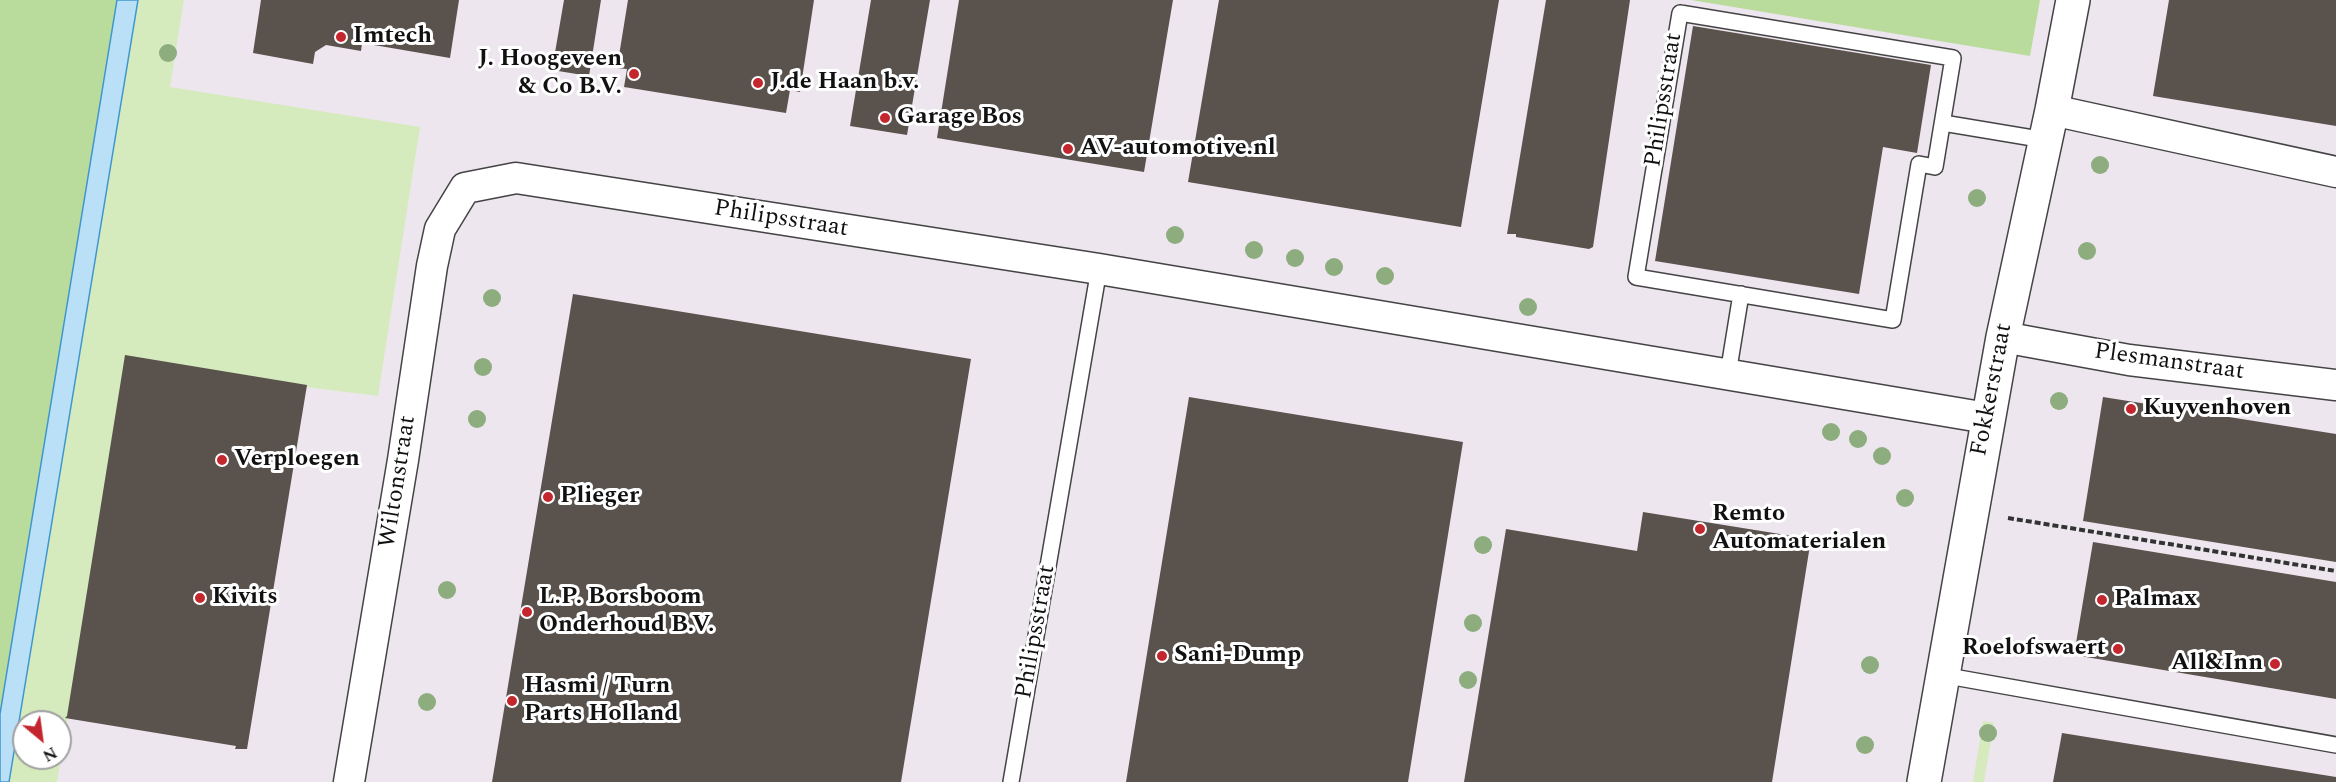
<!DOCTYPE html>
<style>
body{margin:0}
#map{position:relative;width:2336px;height:782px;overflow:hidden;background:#fffdf5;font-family:Spectral,serif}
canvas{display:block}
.north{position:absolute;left:12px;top:710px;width:60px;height:60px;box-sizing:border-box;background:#fff;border:2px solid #a0a0a0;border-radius:50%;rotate:151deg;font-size:16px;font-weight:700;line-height:24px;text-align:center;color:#111}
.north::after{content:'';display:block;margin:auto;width:21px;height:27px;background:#c4262e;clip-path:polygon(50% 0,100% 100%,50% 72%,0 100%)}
</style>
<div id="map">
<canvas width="2336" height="782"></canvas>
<div class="north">N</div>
</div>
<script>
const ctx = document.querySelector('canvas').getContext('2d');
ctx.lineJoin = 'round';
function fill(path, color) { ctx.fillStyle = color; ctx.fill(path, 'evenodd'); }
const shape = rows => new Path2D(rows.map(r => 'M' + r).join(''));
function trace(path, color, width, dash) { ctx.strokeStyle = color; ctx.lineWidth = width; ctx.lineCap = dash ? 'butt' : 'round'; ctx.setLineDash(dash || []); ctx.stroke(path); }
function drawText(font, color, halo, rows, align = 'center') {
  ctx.font = font + ' Spectral,serif'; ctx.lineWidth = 6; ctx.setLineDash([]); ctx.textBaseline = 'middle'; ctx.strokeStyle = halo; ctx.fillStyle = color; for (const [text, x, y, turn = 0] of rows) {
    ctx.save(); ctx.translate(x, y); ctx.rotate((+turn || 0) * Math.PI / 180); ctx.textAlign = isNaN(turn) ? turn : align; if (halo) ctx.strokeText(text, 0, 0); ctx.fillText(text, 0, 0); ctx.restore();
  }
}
const industrial = shape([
 [127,0,2336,0,2336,782,1,782],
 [24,722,60,722,60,758,24,758]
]);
const green = shape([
 [138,0,184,0,170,87,420,127,378,396,306,387,128,357,57,782,9,782],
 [24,722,60,722,60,758,24,758],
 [1983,721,1994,723,1984,782,1973,782]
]);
const forest = shape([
 [0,0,117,0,0,714],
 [1691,0,2040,0,2030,56]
]);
const water = shape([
 [117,0,138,0,9,782,0,782,0,714,117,0]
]);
const building = shape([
 [261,0,459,0,450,58,362,43,361,51,326,45,315,52,313,64,253,53],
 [564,0,601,0,589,76,552,70],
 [628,0,814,0,800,92,790,90,786,113,624,87,627,69,617,68],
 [871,0,930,0,907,135,850,126],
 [959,0,1173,0,1144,172,937,138],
 [1219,0,1499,0,1461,227,1188,182],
 [1546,0,1630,0,1593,247,1589,249,1516,237,1516,234,1507,234],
 [2169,0,2336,0,2336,126,2153,96],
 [1693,26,1931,65,1917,153,1883,147,1859,294,1655,261],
 [573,294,971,359,901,782,492,782],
 [125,355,307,385,247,749,235,749,236,746,65,718,67,716],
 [1189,397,1463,442,1408,782,1126,782],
 [2103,397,2336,434,2336,562,2083,521],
 [1643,512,1811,539,1772,782,1464,782,1506,529,1637,551],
 [2093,542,2336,582,2336,699,2074,655],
 [2062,733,2336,777,2336,782,2053,782]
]);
const path = shape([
 [2008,518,2336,571]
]);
const service = shape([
 [1680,13,1953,58,1935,167,1919,164,1893,320,1636,277,1680,13],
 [1943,123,2045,140],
 [1728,374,1741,294],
 [1942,675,2336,745],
 [1011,782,1099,269]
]);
const minor = shape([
 [2052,110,2336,172],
 [2003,337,2129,360,2336,385],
 [349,782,403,460,432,266,440,229,465,188,516,178,1099,269,1987,418]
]);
const tertiary = shape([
 [1924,782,2003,337,2052,110,2073,0]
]);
const trees = [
 [168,53],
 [2100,165],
 [1977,198],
 [1175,235],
 [1254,250],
 [2087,251],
 [1295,258],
 [1334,267],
 [1385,276],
 [492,298],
 [1528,307],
 [483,367],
 [2059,401],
 [477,419],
 [1831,432],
 [1858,439],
 [1882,456],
 [1905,498],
 [1483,545],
 [447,590],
 [1473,623],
 [1870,665],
 [1468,680],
 [427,702],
 [1988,733],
 [1865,745]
];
const markers = [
 [341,37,6,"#c4262e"],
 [634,74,6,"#c4262e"],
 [758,83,6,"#c4262e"],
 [885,118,6,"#c4262e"],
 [1068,149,6,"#c4262e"],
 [2131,409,6,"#c4262e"],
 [222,460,6,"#c4262e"],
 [548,497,6,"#c4262e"],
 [1700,529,6,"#c4262e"],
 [200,598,6,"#c4262e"],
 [2102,600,6,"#c4262e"],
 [527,612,6,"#c4262e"],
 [2118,649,6,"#c4262e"],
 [1162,656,6,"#c4262e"],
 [2275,664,6,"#c4262e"],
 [512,701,6,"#c4262e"]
];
const poiNames = [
 ["Imtech",353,37],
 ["J. Hoogeveen",622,60,"right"],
 ["& Co B.V.",622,88,"right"],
 ["J.de Haan b.v.",770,83],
 ["Garage Bos",897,118],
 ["AV-automotive.nl",1080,149],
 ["Kuyvenhoven",2143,409],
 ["Verploegen",234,460],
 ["Plieger",560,497],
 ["Remto",1712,515],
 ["Automaterialen",1712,543],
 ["Kivits",212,598],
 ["L.P. Borsboom",539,598],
 ["Onderhoud B.V.",539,626],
 ["Palmax",2114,600],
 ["Roelofswaert",2106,649,"right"],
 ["Sani-Dump",1174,656],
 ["All&Inn",2263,664,"right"],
 ["Hasmi / Turn",524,687],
 ["Parts Holland",524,715]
];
const streetNames = [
 ["Philipsstraat",1665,100,-81],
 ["Philipsstraat",781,220,9],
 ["Plesmanstraat",2169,363,8],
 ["Fokkerstraat",1993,390,-79],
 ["Wiltonstraat",399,482,-81],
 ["Philipsstraat",1037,632,-80]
];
fill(industrial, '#eee6ef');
fill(green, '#d5ebbd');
fill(forest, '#b9dc9c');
fill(water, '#b9e0f7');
trace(water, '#3f96cf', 1.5);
fill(building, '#5a524d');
trace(service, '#444', 18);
trace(minor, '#444', 33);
trace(tertiary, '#444', 36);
trace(path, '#333', 4, [6, 3]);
trace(service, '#fff', 15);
trace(minor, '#fff', 30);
trace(tertiary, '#fff', 33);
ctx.fillStyle = '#8dad7f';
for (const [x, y] of trees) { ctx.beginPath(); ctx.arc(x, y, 9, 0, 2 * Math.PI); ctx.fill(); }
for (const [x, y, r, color] of markers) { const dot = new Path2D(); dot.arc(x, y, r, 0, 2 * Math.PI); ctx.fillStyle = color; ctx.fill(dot); trace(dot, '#fff', 2); }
drawText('bold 24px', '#111', '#fff', poiNames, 'left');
drawText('24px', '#111', '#fff', streetNames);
</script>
